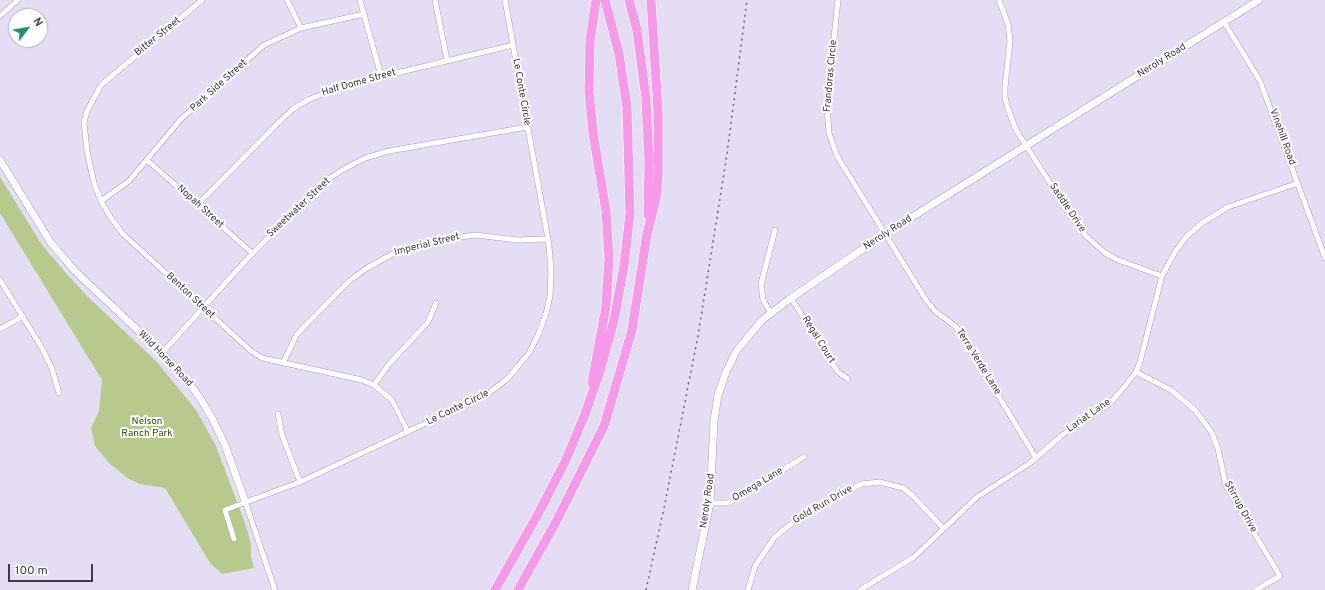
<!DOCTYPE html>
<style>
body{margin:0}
#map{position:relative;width:1325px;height:590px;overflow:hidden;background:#e3def4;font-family:Overpass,sans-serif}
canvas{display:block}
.north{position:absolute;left:8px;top:8px;width:40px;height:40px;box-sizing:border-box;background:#fff;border:1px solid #b1b1b4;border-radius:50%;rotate:59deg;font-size:11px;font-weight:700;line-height:16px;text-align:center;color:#3d3b44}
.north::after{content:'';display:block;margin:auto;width:14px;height:18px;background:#1e8e6e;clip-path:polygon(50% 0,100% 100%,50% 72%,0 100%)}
.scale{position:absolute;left:8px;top:564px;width:85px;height:18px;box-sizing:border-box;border:2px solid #3d3b44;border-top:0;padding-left:5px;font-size:12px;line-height:14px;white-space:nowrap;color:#3d3b44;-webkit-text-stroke:3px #fff;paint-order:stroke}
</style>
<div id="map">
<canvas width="1325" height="590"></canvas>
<div class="north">N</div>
<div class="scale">100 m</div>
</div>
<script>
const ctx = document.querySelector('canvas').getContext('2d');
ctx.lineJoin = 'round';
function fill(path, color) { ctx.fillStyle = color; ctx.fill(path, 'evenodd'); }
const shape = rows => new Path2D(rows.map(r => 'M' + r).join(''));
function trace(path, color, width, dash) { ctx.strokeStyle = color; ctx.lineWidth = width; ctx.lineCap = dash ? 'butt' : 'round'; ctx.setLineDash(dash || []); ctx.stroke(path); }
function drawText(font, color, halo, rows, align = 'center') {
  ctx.font = font + ' Overpass,sans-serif'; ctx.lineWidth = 4; ctx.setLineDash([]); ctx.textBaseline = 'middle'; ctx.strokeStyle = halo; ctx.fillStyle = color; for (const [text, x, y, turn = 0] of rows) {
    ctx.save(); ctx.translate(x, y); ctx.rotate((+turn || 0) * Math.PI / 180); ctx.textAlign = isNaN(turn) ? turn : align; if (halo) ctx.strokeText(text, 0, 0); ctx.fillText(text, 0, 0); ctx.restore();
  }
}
const green = shape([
 [0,177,42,245,65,272,88,297,157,362,196,410,216,446,246,526,251,545,251,557,254,568,222,574,210,563,165,488,140,484,129,479,109,463,95,446,91,428,99,411,102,380,0,213]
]);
const street = shape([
 [202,0,101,85,87,111,84,122,87,151,94,183,101,201,111,218,123,234,250,350,262,358,362,380,374,385,392,400,408,432],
 [287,0,301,28],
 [360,0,381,76],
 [435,0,447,60],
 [838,0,827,105,829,133,837,156,926,300,935,311,955,326,961,334,1036,458],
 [999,0,1008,24,1010,41,1005,87,1005,97,1008,109,1016,130,1075,222,1086,236,1105,253,1118,260,1162,276],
 [0,16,18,0],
 [1224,22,1260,81,1325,258],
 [147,160,252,253],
 [101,201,129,181,181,119,264,45,301,28,364,14],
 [197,205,280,121,294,108,308,100,327,92,355,83,513,45],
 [0,280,42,348,52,369,59,393],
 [791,298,838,372,848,379],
 [771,313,763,300,761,284,775,230],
 [0,329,23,316],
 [162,353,248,258,296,209,327,180,344,169,365,158,389,151,527,127],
 [283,363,297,334,349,281,367,268,396,252,453,238,475,235,518,240,548,239],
 [1136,372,1171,390,1195,410,1212,433,1218,449,1226,486,1280,576,1256,590],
 [374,385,389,364,428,322,436,303],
 [278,414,282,435,300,482],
 [245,501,275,590],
 [710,503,728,503,804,457],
 [234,539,225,510,300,482,486,395,507,379,519,365,529,353,538,335,546,314,550,296,551,271,549,245,505,0],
 [748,590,755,566,774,538,792,523,861,484,880,482,903,488,913,496,943,528],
 [860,590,914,557,977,497,1030,463,1061,436,1110,403,1120,392,1136,372,1140,362,1162,276,1175,252,1186,237,1202,223,1228,207,1298,183]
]);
const secondary = shape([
 [0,160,51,243,75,271,162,353,186,379,200,398,212,418,225,445,245,501],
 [692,590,710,503,714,421,718,395,726,372,737,350,762,320,791,298,885,234,1259,0]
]);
const highway = shape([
 [629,0,637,30,646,99,649,161,648,215],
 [592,383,606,306,609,259,606,211,593,133,589,91,590,41,596,0],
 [495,590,538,514,565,462,585,414,600,371,614,320,624,266,630,213,627,107,619,54,605,0],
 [518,590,557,520,604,426,632,330,647,234,656,198,658,176,658,110,651,0]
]);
const rail = shape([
 [646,590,664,508,698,336,727,154,747,0]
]);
const streetNames = [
 ["Bitter Street",158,37,-39],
 ["Neroly Road",1162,61,-32],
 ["Frandoras Circle",831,76,-85],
 ["Half Dome Street",359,83,-16],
 ["Park Side Street",219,86,-42],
 ["Le Conte Circle",521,92,80],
 ["Vinehill Road",1282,137,70],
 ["Nopah Street",200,207,42],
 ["Sweetwater Street",299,208,-43],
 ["Saddle Drive",1067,208,56],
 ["Neroly Road",888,233,-33],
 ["Imperial Street",427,245,-14],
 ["Benton Street",190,296,43],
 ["Regal Court",818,340,58],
 ["Wild Horse Road",165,359,46],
 ["Terra Verde Lane",978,362,58],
 ["Le Conte Circle",458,408,-26],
 ["Lariat Lane",1089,416,-35],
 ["Omega Lane",758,485,-31],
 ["Neroly Road",708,501,-82],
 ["Gold Run Drive",823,505,-30],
 ["Stirrup Drive",1240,507,61]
];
const parkNames = [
 ["Nelson",147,422],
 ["Ranch Park",147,434]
];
fill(green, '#b7c98d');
trace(street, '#a5a0b5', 6);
trace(secondary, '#a5a0b5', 8);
trace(highway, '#fff', 10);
trace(street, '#fff', 5);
trace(secondary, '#fff', 7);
trace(highway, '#f599e8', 9);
trace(rail, '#6a6773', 1.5, [2, 4]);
drawText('10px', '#3d3b44', '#fff', streetNames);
drawText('10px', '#3b4812', '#fff', parkNames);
</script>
